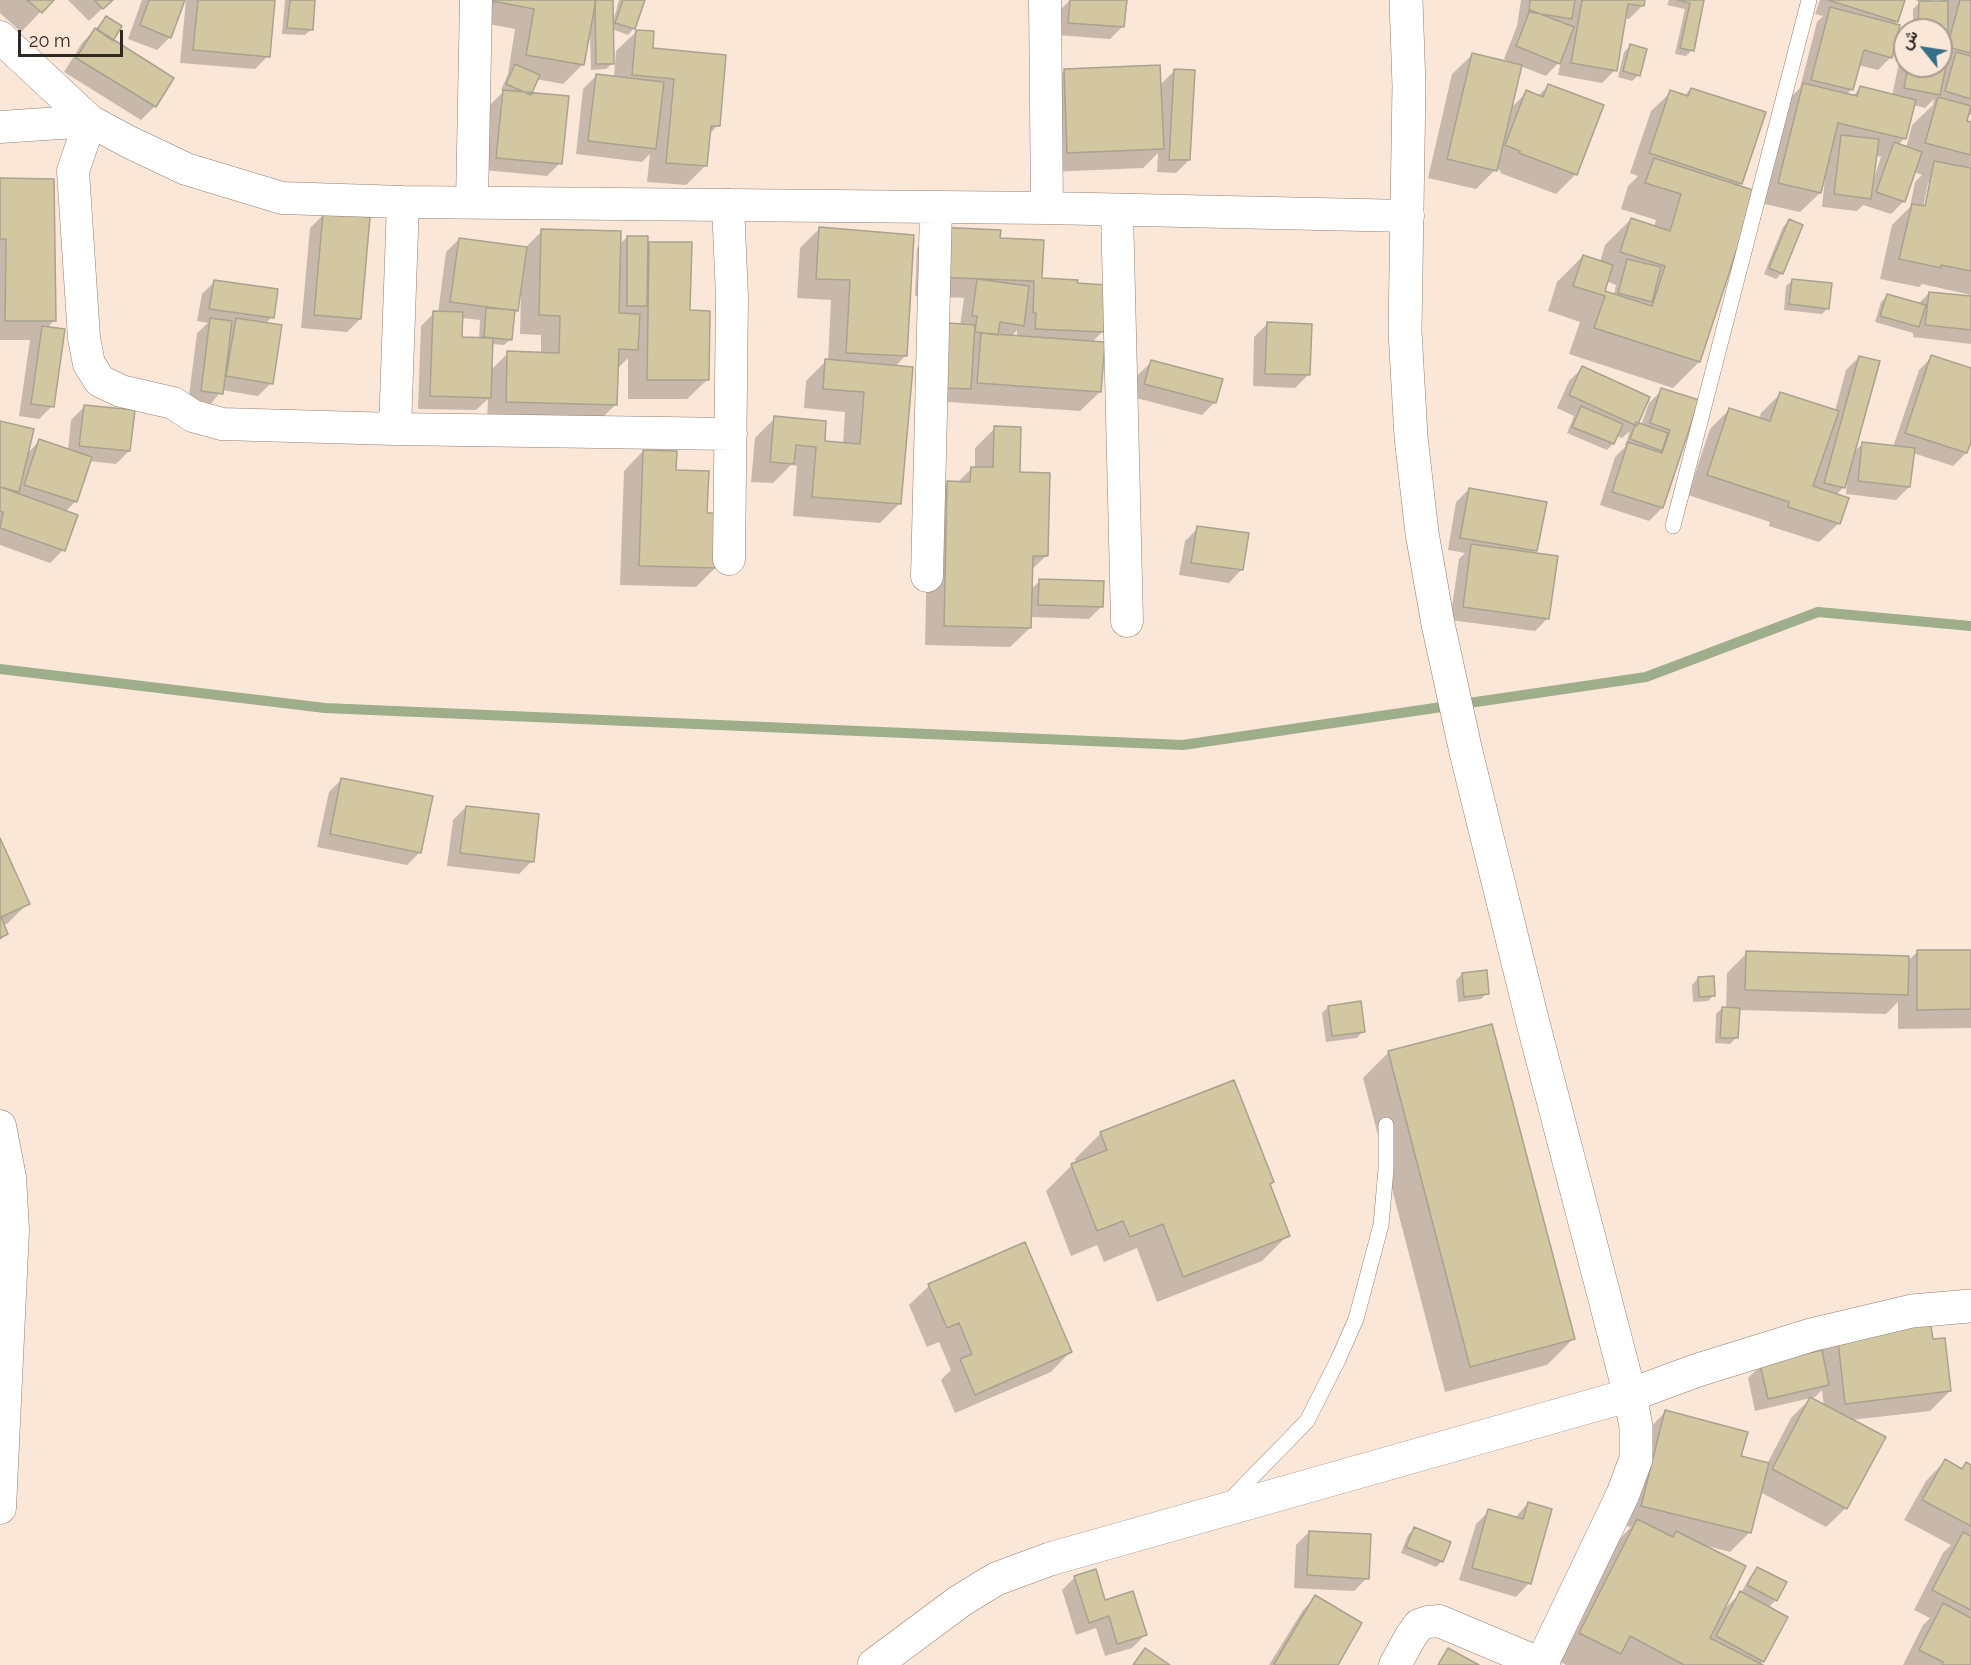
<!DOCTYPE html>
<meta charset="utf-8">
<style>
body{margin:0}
#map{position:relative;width:1971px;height:1665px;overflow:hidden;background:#fae7d8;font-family:Raleway,Vazirmatn,sans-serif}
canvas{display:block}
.north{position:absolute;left:1893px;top:18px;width:60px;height:60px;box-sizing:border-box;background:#fae7d8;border:2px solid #a99b90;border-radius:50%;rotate:300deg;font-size:16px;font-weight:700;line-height:24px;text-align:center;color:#2f2823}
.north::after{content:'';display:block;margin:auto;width:21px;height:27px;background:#356e87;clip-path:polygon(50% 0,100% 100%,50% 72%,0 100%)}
.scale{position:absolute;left:18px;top:30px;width:105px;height:27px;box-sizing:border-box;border:3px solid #2f2823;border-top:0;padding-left:8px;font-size:18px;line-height:21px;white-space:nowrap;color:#2f2823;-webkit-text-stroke:4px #fae7d8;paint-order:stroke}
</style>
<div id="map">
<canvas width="1971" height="1665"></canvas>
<div class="north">ش</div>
<div class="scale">20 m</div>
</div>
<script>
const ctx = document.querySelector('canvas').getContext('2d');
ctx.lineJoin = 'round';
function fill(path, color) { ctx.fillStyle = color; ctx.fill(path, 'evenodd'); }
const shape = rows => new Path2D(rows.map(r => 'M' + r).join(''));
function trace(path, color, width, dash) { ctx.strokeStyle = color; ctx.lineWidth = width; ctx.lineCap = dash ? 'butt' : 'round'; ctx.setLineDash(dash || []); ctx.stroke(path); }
const shadow = shape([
 [0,0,52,0,21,32,0,13],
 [68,0,111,0,89,21],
 [142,0,184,0,170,37,157,50,128,39],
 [186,0,273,0,268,56,255,69,180,63],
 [285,0,314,0,312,29,305,35,282,34],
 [470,0,612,0,613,22,619,0,643,0,634,28,628,35,612,29,613,63,606,69,591,70,590,32,588,32,583,64,563,84,536,79,530,94,560,163,547,176,484,170,490,105,504,91,501,90,508,74,515,29,467,20],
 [1070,0,1125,0,1123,26,1110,39,1056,35,1058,12],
 [1521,0,1643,0,1642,6,1629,19,1624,18,1615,70,1602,83,1558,75,1561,60,1546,76,1520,66,1510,109,1527,92,1538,96,1549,85,1576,174,1556,194,1500,173,1501,171,1496,169,1476,189,1428,178,1452,74,1472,55,1509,64,1510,62,1504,59,1517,26],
 [1669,0,1703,0,1692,50,1686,56,1675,54,1685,9,1667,5],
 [1820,0,1903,0,1897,21,1893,25,1891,57,1878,70,1858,65,1851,90,1846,95,1852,97,1860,88,1892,96,1900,58,1905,54,1905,66,1941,66,1941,30,1913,30,1913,9,1920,2,1915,0,1932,0,1929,2,1941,3,1941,0,1971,0,1971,115,1967,114,1965,122,1971,124,1971,295,1922,284,1919,287,1880,279,1892,225,1910,207,1915,182,1922,175,1914,172,1904,201,1891,214,1863,205,1857,211,1822,207,1825,178,1823,178,1820,193,1800,212,1760,203,1784,104,1800,88,1817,22,1823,16,1815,14],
 [1934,99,1933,105,1912,125,1906,148,1898,145,1905,138,1913,105,1925,108],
 [1875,155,1881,157,1874,178],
 [1928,183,1931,183,1925,214,1922,213],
 [106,18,111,40,172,78,154,107,141,120,64,72,82,43],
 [636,32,718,125,709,135,706,165,686,185,647,182,650,154,642,162,576,154,583,89,597,75,614,77,616,51],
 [1630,46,1639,75,1632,81,1618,77,1624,52],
 [1064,71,1160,85,1174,71,1189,160,1176,173,1157,172,1158,153,1143,168,1048,172,1045,90],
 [1691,89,1741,183,1737,187,1699,362,1673,388,1569,354,1580,322,1548,311,1557,282,1583,256,1600,262,1605,245,1631,219,1654,227,1656,220,1621,209,1628,186,1638,176,1630,173,1651,111,1671,92,1684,96],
 [1606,281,1616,285,1614,295,1603,292],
 [0,180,54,321,47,328,52,406,39,419,19,416,30,340,0,340],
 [323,215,360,319,347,332,301,328,310,228],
 [1789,221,1782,273,1776,279,1764,274,1783,227],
 [820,228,906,355,895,367,900,503,880,523,793,516,797,466,791,465,773,483,751,482,755,438,775,418,823,442,843,444,845,412,804,408,806,381,826,361,828,361,831,300,797,298,800,248],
 [937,229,999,240,1040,279,1076,285,1103,331,1091,343,1100,392,1080,411,933,401,960,326,964,298,915,296,917,248],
 [1017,330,1017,337,1011,337],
 [542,231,619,245,627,237,646,247,649,243,689,312,707,380,687,399,628,399,628,358,617,369,616,404,596,424,487,421,488,399,476,410,418,409,421,326,434,313,438,313,446,252,459,239,524,249],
 [519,291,521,291,520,334,541,335,541,354,508,353,490,371,491,344,504,345,511,339,513,314,516,310],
 [462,318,480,320,479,339,461,338],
 [1793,280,1828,308,1822,314,1784,310,1786,286],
 [215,281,272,317,265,324,271,383,258,396,222,390,209,406,188,403,197,333,208,323,197,321,202,294],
 [1929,293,1971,298,1971,344,1913,337,1913,333,1875,322,1881,302,1887,296,1918,304],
 [1267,324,1308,375,1295,388,1253,386,1254,337],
 [1859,357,1853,453,1863,443,1893,447,1919,370,1932,357,1971,370,1971,437,1966,453,1953,466,1913,453,1909,487,1896,500,1846,494,1847,484,1836,495,1839,523,1819,542,1769,526,1770,522,1688,495,1710,429,1729,410,1759,419,1761,413,1781,393,1835,411,1846,370],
 [1151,362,1215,402,1202,415,1132,397,1138,375],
 [1582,368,1636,423,1641,425,1649,403,1662,390,1697,401,1662,508,1649,521,1600,505,1615,457,1626,446,1625,445,1630,431,1622,438,1616,436,1613,444,1607,450,1567,433,1574,416,1557,408,1569,381],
 [84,407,129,451,116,464,89,461,75,502,65,512,63,550,50,563,0,545,0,423,27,454,39,441,68,451,71,420],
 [995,428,1046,556,1031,570,1031,589,1040,581,1102,606,1089,619,1030,617,1030,628,1010,647,925,645,928,502,948,483,957,483,972,468,975,468,975,448],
 [643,451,674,472,705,514,715,568,696,587,620,585,624,471],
 [1469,489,1536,550,1532,554,1548,618,1535,631,1450,620,1459,559,1465,553,1448,550,1456,502],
 [1198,528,1242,569,1229,583,1179,575,1185,541],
 [342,779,420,852,407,865,317,847,329,792],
 [466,807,532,861,519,874,447,866,453,820],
 [0,842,28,903,8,923,3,926,7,934,0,940],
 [1918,951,1971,951,1971,1028,1898,1029,1898,1002,1886,1014,1738,1010,1736,1038,1730,1044,1715,1043,1716,1014,1722,1008,1726,1009,1727,973,1747,953,1907,962],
 [1462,974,1487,993,1481,999,1458,1002,1456,980],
 [1698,978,1714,995,1708,1001,1693,1002,1692,985],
 [1328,1007,1363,1031,1357,1038,1326,1042,1322,1013],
 [1389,1052,1573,1339,1547,1365,1445,1392,1363,1078],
 [1101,1133,1269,1185,1288,1235,1262,1261,1157,1302,1137,1248,1104,1262,1097,1245,1071,1256,1046,1191,1072,1165,1076,1163,1075,1159],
 [929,1286,1070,1352,1051,1372,955,1413,941,1380,951,1370,939,1342,927,1347,909,1305],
 [1838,1333,1931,1341,1950,1391,1930,1411,1851,1420,1846,1508,1826,1527,1760,1492,1750,1532,1730,1552,1707,1546,1722,1611,1741,1593,1751,1575,1757,1569,1776,1600,1768,1608,1763,1661,1760,1665,1566,1665,1555,1659,1612,1547,1631,1527,1622,1525,1646,1432,1665,1412,1740,1458,1767,1464,1791,1418,1811,1398,1824,1406,1822,1390,1815,1397,1755,1411,1748,1378,1761,1365,1819,1352],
 [1945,1461,1961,1470,1966,1464,1971,1467,1971,1665,1903,1665,1923,1625,1930,1618,1914,1610,1943,1553,1951,1545,1904,1520,1926,1481],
 [1528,1503,1529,1583,1516,1597,1459,1580,1476,1524,1489,1511,1515,1518],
 [1414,1529,1442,1561,1436,1567,1401,1553,1408,1535],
 [1309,1532,1367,1578,1354,1591,1294,1588,1296,1545],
 [1075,1577,1145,1635,1132,1648,1105,1656,1096,1628,1076,1635,1062,1590],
 [1316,1597,1336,1665,1269,1665,1303,1610]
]);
const stream = shape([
 [0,669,325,708,1183,745,1646,677,1818,612,1971,626]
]);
const building = shape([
 [27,0,54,0,42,13,27,0],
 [94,0,113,0,103,9,94,0],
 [149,0,185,0,171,38,140,25,149,0],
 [198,0,275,0,270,57,193,50,198,0],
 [290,0,315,0,313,30,287,28,290,0],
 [486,0,596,0,584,65,526,55,534,9,486,0],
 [595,0,613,0,614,64,596,64,595,0],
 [623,0,645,0,635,29,615,23,623,0],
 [1070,0,1127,0,1124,27,1068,23,1070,0],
 [1530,0,1575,0,1572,19,1529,12,1530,0],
 [1582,0,1645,0,1644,6,1628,4,1617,71,1571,63,1582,0],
 [1677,0,1704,0,1694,51,1680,48,1690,3,1677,0],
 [1828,0,1905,0,1898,22,1828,0],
 [1960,0,1971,0,1971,53,1947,47,1960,0],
 [1919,1,1948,1,1948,45,1941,45,1941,30,1918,30,1919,1],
 [1830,7,1900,25,1892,58,1864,50,1853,90,1811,80,1830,7],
 [1530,10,1574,27,1560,64,1516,46,1530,10],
 [106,16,122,26,113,41,97,30,106,16],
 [95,28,174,78,156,107,76,58,95,28],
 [636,30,654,31,653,48,726,55,720,126,711,126,707,166,666,163,674,79,632,75,636,30],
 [1630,44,1647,49,1640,76,1623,71,1630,44],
 [1941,50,1949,52,1940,95,1904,88,1908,66,1941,66,1941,50],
 [1956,52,1971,56,1971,99,1945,91,1956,52],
 [1472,53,1522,65,1497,171,1447,159,1472,53],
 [515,64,540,75,531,95,506,84,515,64],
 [1160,65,1164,149,1067,153,1064,69,1160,65],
 [1174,69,1195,70,1190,160,1169,160,1174,69],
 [596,74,664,82,656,149,588,141,596,74],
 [1803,83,1857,96,1860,86,1916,100,1906,139,1838,123,1821,193,1778,183,1803,83],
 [1548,84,1604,105,1577,175,1519,153,1520,151,1505,145,1526,90,1543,97,1548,84],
 [1691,88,1766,112,1742,184,1649,153,1670,90,1688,96,1691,88],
 [503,90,569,96,562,164,496,158,503,90],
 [1938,97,1971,106,1967,121,1971,122,1971,155,1925,143,1938,97],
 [1841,135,1879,139,1871,199,1834,194,1841,135],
 [1894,142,1922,152,1905,202,1876,192,1894,142],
 [1654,158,1756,191,1700,362,1594,328,1605,296,1573,286,1583,255,1613,265,1605,291,1652,306,1665,266,1620,252,1631,218,1670,231,1681,194,1645,183,1654,158],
 [1934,161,1971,168,1971,271,1941,265,1941,268,1899,259,1912,204,1925,206,1934,161],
 [0,178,54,179,56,321,5,321,6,239,0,239,0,178],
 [323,213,370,217,361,319,314,315,323,213],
 [1789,219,1803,225,1783,274,1769,268,1789,219],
 [819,227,914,235,907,356,846,353,850,280,816,279,819,227],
 [936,227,1001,230,1000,238,1044,240,1042,278,1078,280,1077,283,1107,285,1104,332,1035,329,1036,313,1033,313,1034,281,934,277,936,227],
 [541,229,621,231,619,313,640,314,638,350,619,349,617,405,506,402,507,351,559,353,560,316,539,315,541,229],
 [627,236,648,236,647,306,627,306,627,236],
 [459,238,527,247,518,311,450,302,459,238],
 [649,242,692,242,690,310,710,311,709,380,647,380,649,242],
 [1627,259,1661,267,1652,302,1618,293,1627,259],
 [977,279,1029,286,1024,326,1000,322,998,335,975,332,977,316,972,316,977,279],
 [1792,279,1832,283,1829,309,1789,304,1792,279],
 [214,280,278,289,274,318,209,309,214,280],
 [1929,292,1971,296,1971,330,1925,325,1929,292],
 [1887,294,1926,305,1919,327,1880,316,1887,294],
 [486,308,515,310,512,340,484,337,486,308],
 [433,311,463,312,462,337,493,338,491,398,430,396,433,311],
 [210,318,232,321,223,394,201,391,210,318],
 [236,318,282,325,273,384,226,376,236,318],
 [1267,322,1312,324,1310,375,1265,374,1267,322],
 [948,323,975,325,971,389,945,388,948,323],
 [42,326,65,329,54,407,31,404,42,326],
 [981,333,1105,342,1101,392,977,383,981,333],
 [1931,355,1971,368,1971,442,1967,453,1905,433,1931,355],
 [1859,356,1880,361,1845,488,1824,483,1859,356],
 [825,359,913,367,901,504,812,497,816,447,796,445,794,464,770,462,774,416,826,421,825,441,860,444,864,392,823,389,825,359],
 [1151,360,1223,379,1216,403,1144,384,1151,360],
 [1582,366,1650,397,1637,426,1569,395,1582,366],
 [1661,388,1699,400,1663,508,1612,492,1628,442,1662,453,1670,430,1650,423,1661,388],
 [1780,392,1839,411,1813,486,1849,498,1840,524,1788,507,1789,502,1707,475,1729,408,1770,421,1780,392],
 [84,405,135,410,130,451,79,446,84,405],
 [1581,406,1623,424,1614,444,1572,427,1581,406],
 [0,421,34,429,19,492,0,487,0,421],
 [1636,422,1668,433,1662,451,1630,439,1636,422],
 [994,426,1021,427,1020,472,1050,473,1048,556,1033,556,1031,628,944,626,947,481,970,482,971,467,993,467,994,426],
 [39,439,92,457,77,502,24,485,39,439],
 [1862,442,1915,448,1910,487,1858,481,1862,442],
 [643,450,677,451,676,470,709,471,707,513,719,513,717,568,639,566,643,450],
 [0,487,78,515,65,551,0,528,3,512,0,511,0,487],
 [1469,488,1547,502,1537,551,1460,538,1469,488],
 [1197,526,1249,533,1243,570,1191,563,1197,526],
 [1471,544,1558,556,1549,619,1463,607,1471,544],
 [1039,579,1104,581,1103,607,1038,605,1039,579],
 [341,778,433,796,421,853,330,834,341,778],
 [466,806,539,814,534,862,460,853,466,806],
 [0,838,30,904,1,917,8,934,0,938,0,838],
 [1917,950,1971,950,1971,1009,1917,1010,1917,950],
 [1746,951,1909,956,1908,995,1745,990,1746,951],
 [1487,970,1489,994,1464,997,1462,973,1487,970],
 [1714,976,1715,996,1699,997,1698,977,1714,976],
 [1361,1001,1365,1032,1332,1036,1328,1006,1361,1001],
 [1722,1007,1740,1008,1738,1038,1720,1038,1722,1007],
 [1492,1024,1575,1339,1470,1367,1388,1051,1492,1024],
 [1234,1080,1274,1182,1270,1184,1290,1236,1183,1277,1163,1224,1130,1237,1123,1221,1097,1231,1071,1164,1107,1150,1100,1132,1234,1080],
 [1025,1242,1072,1352,975,1395,960,1359,972,1354,959,1323,947,1328,928,1284,1025,1242],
 [1930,1320,1933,1339,1945,1338,1951,1391,1845,1404,1837,1332,1930,1320],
 [1822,1350,1829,1385,1768,1399,1760,1364,1822,1350],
 [1810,1397,1886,1437,1847,1509,1772,1469,1810,1397],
 [1665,1410,1748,1432,1741,1456,1769,1463,1751,1533,1641,1506,1665,1410],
 [1945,1459,1962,1469,1966,1462,1971,1465,1971,1526,1922,1500,1945,1459],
 [1528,1502,1552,1509,1531,1584,1472,1568,1488,1509,1523,1519,1528,1502],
 [1637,1519,1673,1537,1676,1531,1746,1566,1710,1638,1763,1665,1684,1665,1630,1636,1621,1654,1579,1633,1637,1519],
 [1414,1527,1451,1542,1443,1562,1406,1547,1414,1527],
 [1309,1531,1371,1534,1369,1579,1307,1575,1309,1531],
 [1963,1532,1971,1536,1971,1610,1932,1590,1963,1532],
 [1757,1567,1787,1582,1777,1601,1747,1585,1757,1567],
 [1096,1569,1105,1600,1133,1591,1147,1635,1117,1644,1109,1616,1089,1623,1074,1576,1096,1569],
 [1740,1591,1788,1617,1764,1662,1716,1636,1740,1591],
 [1315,1595,1362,1623,1338,1665,1275,1665,1274,1664,1315,1595],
 [1943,1603,1971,1618,1971,1665,1942,1665,1943,1662,1919,1650,1943,1603],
 [1145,1648,1170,1665,1133,1665,1145,1648],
 [1448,1648,1479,1665,1438,1665,1448,1648]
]);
const lane = shape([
 [1673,526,1809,0],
 [1228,1502,1307,1421,1338,1360,1356,1319,1381,1225,1386,1169,1386,1125]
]);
const street = shape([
 [1045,0,1047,208],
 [0,37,90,121,129,142,186,169,282,198,403,202,1047,208,1408,216],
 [0,127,90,121,73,171,84,338,89,364,100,381,121,391,173,403,193,416,222,424,395,429,731,434],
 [472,202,476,0],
 [728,205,732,297,729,559],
 [1117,210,1127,621],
 [395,429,403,202],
 [927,576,936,208],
 [0,1126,10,1177,13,1230,0,1508],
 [1395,1665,1411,1636,1419,1625,1428,1622,1439,1621,1544,1665]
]);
const secondary = shape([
 [1406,0,1409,86,1405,331,1411,437,1422,533,1438,624,1466,752,1533,1023,1630,1395,1636,1427,1636,1459,1623,1494,1541,1665],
 [874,1665,960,1601,996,1579,1050,1559,1630,1395,1698,1370,1811,1335,1912,1311,1971,1306]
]);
fill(shadow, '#0003');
trace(stream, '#9ead8a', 10);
fill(building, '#d2c7a1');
trace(building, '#a8a28e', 1.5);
trace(lane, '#907f72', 16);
trace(street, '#907f72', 33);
trace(secondary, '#907f72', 34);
trace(lane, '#fff', 15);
trace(street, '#fff', 32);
trace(secondary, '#fff', 33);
</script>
